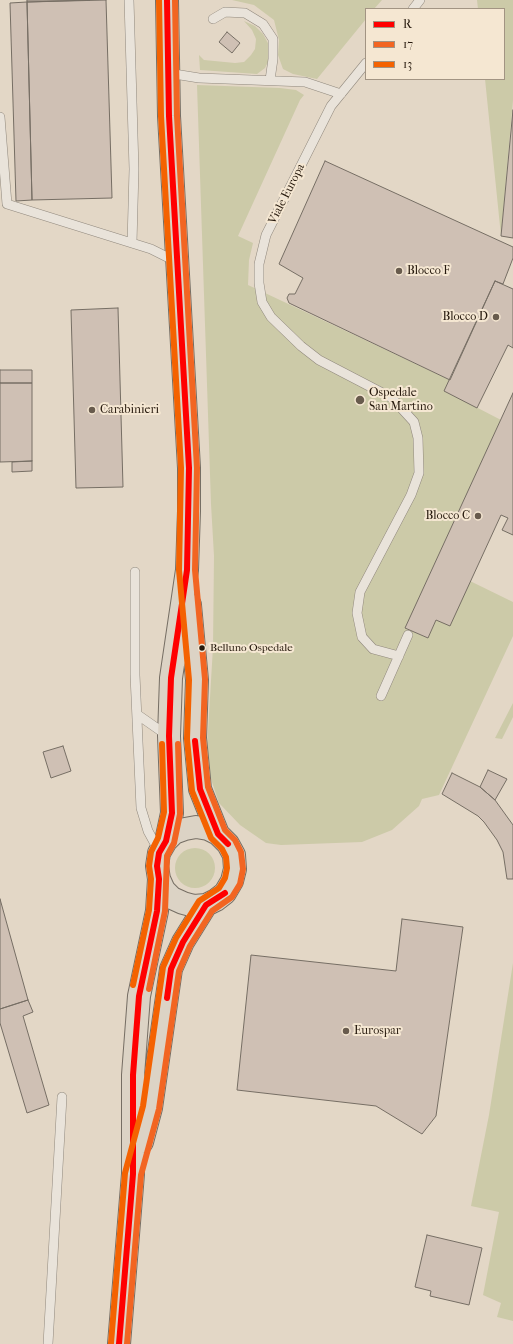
<!DOCTYPE html>
<style>
body{margin:0}
#map{position:relative;width:513px;height:1344px;overflow:hidden;background:#e3d7c6;font-family:"IM FELL French Canon",serif}
canvas{display:block}
.legend{position:absolute;left:365px;top:8px;width:140px;height:72px;box-sizing:border-box;background:#f5e7d2;border:1px solid #a29483;margin:0;padding:5px 7px;list-style:none;font-size:12px;color:#25180c}
.legend li{display:flex;align-items:center;gap:8px;height:20px}
.legend b{width:20px;border:1px solid #a29483}
</style>
<div id="map">
<canvas width="513" height="1344"></canvas>
<ul class="legend">
<li><b style="height:5px;background:#f00"></b>R</li>
<li><b style="height:5px;background:#f26522"></b>17</li>
<li><b style="height:5px;background:#f46201"></b>13</li>
</ul>
</div>
<script>
const ctx = document.querySelector('canvas').getContext('2d');
ctx.lineJoin = 'round';
function fill(path, color) { ctx.fillStyle = color; ctx.fill(path, 'evenodd'); }
const shape = rows => new Path2D(rows.map(r => 'M' + r).join(''));
function trace(path, color, width, dash) { ctx.strokeStyle = color; ctx.lineWidth = width; ctx.lineCap = dash ? 'butt' : 'round'; ctx.setLineDash(dash || []); ctx.stroke(path); }
function drawText(font, color, halo, rows, align = 'center') {
  ctx.font = font + ' "IM FELL French Canon",serif'; ctx.lineWidth = 4; ctx.setLineDash([]); ctx.textBaseline = 'middle'; ctx.strokeStyle = halo; ctx.fillStyle = color; for (const [text, x, y, turn = 0] of rows) {
    ctx.save(); ctx.translate(x, y); ctx.rotate((+turn || 0) * Math.PI / 180); ctx.textAlign = isNaN(turn) ? turn : align; if (halo) ctx.strokeText(text, 0, 0); ctx.fillText(text, 0, 0); ctx.restore();
  }
}
const green = shape([
 [232,0,382,0,374,9,366,9,366,19,317,79,293,74,283,69,278,55,279,40,274,20,254,5],
 [477,0,513,0,513,100,501,236,485,79,504,79,504,9,478,9],
 [244,21,255,26,263,34,269,45,269,60,265,68,257,74,200,70,199,55,204,60,235,63,244,62,251,55,255,49,256,39,252,30],
 [197,85,280,88,296,90,304,95,300,100,238,236,253,243,249,260,248,285,450,380,445,391,501,420,406,628,428,638,436,620,470,581,513,602,513,636,439,795,422,799,419,806,392,830,362,842,281,845,266,843,240,825,219,803,210,776,207,748,213,647,214,556,211,504],
 [513,703,513,717,502,739,495,738],
 '175 868a20 20 0 1 1 40 0a20 20 0 1 1-40 0Z',
 [513,963,513,1321,497,1317,501,1303,483,1295,499,1212,471,1206,489,1115]
]);
const building = shape([
 [27,0,90,0,27,2,27,0],
 [106,0,112,198,32,200,27,2,106,0],
 [27,2,32,200,16,201,10,3,27,2],
 [227,32,240,43,232,53,219,42,227,32],
 [513,110,513,238,501,236,513,110],
 [325,161,513,247,513,258,503,284,495,281,450,380,289,303,287,298,289,294,295,294,303,278,279,264,325,161],
 [495,281,513,289,513,348,508,345,477,408,444,391,495,281],
 [118,308,123,487,76,488,71,310,118,308],
 [0,370,32,370,32,383,0,383,0,370],
 [0,383,32,383,32,461,0,462,0,383],
 [513,393,513,535,502,530,508,518,501,515,450,626,436,620,428,638,405,628,513,393],
 [32,461,32,471,12,472,12,462,32,461],
 [63,746,71,771,51,778,43,752,63,746],
 [488,770,507,779,495,800,480,787,488,770],
 [452,773,480,787,495,800,513,825,513,879,507,879,503,852,497,840,484,822,478,816,442,794,452,773],
 [0,899,28,1000,0,1009,0,899],
 [402,919,463,927,436,1116,422,1134,376,1106,237,1090,251,955,396,971,402,919],
 [28,1000,33,1012,23,1016,49,1105,27,1113,0,1023,0,1009,28,1000],
 [427,1235,482,1248,469,1305,430,1296,431,1291,415,1287,427,1235]
]);
const lane = shape([
 [129,0,134,169,132,243],
 [413,9,420,0],
 [213,19,225,12,245,13,263,24,273,39,273,59,270,80],
 [366,63,331,106,266,235,259,264,259,283,262,302,271,317,301,346,319,360,392,398,414,422,418,438,419,473,411,495,360,592,357,613,362,637,373,649,399,656],
 [168,73,199,78,305,82,341,94],
 [0,117,7,204,151,249,177,262],
 [135,572,135,675,141,808,148,831,159,851],
 [381,696,408,635],
 [138,715,168,736],
 [48,1344,62,1097]
]);
const primary = shape([
 [190,605,197,680,195,738,200,789,218,834],
 [159,879,164,890,172,898,183,903,194,906,206,905,216,900,225,893,232,881,235,869,234,855,228,844,218,834,208,829,196,827,185,829,174,833,166,841],
 [142,1142,151,1108,171,969,183,942,206,905],
 [119,1344,133,1174,133,1075,139,996,157,911,159,879,157,866,159,853,166,841,172,813,169,736,171,678,187,570,189,511,189,468,169,116,167,0]
]);
const bus1 = shape([
 [195,741,200,789,218,834,228,844],
 [167,998,171,969,183,942,206,905,225,893],
 [119,1344,133,1174,133,1075,139,996,157,911,159,879,157,866,159,853,166,841,172,813,169,736,171,678,187,570,189,468,169,116,167,0]
]);
const bus2 = shape([
 [149,989,165,911,167,856,174,843,180,814,178,744],
 [127,1344,141,1175,159,1109,179,971,190,946,212,911,232,897,240,884,243,869,241,852,235,840,225,830,208,787,203,738,205,679,195,570,197,468,177,116,175,0]
]);
const bus3 = shape([
 [133,985,149,910,151,879,149,866,151,852,158,838,164,812,162,744],
 [111,1343,125,1173,143,1106,163,967,176,938,199,901,219,888,225,878,227,868,226,857,222,849,211,838,192,791,187,739,189,680,179,570,181,468,161,116,159,0]
]);
const markers = [
 [399,271,4,"#685b4d"],
 [496,317,4,"#685b4d"],
 [360,400,5,"#685b4d"],
 [92,410,4,"#685b4d"],
 [478,516,4,"#685b4d"],
 [202,648,3.5,"#25180c"],
 [346,1031,4,"#685b4d"]
];
const busNames = [
 ["Belluno Ospedale",210,648]
];
const streetNames = [
 ["Viale Europa",287,194,-63]
];
const poiNames = [
 ["Blocco F",407,271],
 ["Blocco D",488,317,"right"],
 ["Ospedale",369,393],
 ["San Martino",369,407],
 ["Carabinieri",100,410],
 ["Blocco C",470,516,"right"],
 ["Eurospar",354,1031]
];
fill(green, '#cccaa8');
fill(building, '#cfc0b4');
trace(building, '#766e64', 1);
trace(lane, '#90887d', 10);
trace(primary, '#766e64', 24);
trace(lane, '#e9e3da', 9);
trace(primary, '#dcd3c5', 22);
trace(bus1, '#f00', 6);
trace(bus2, '#f26522', 6);
trace(bus3, '#f46201', 6);
for (const [x, y, r, color] of markers) { const dot = new Path2D(); dot.arc(x, y, r, 0, 2 * Math.PI); ctx.fillStyle = color; ctx.fill(dot); trace(dot, '#f5e7d2', 1.5); }
drawText('11px', '#25180c', '#f5e7d2', busNames, 'left');
drawText('12px', '#25180c', '#f5e7d2', streetNames);
drawText('12px', '#25180c', '#f5e7d2', poiNames, 'left');
</script>
